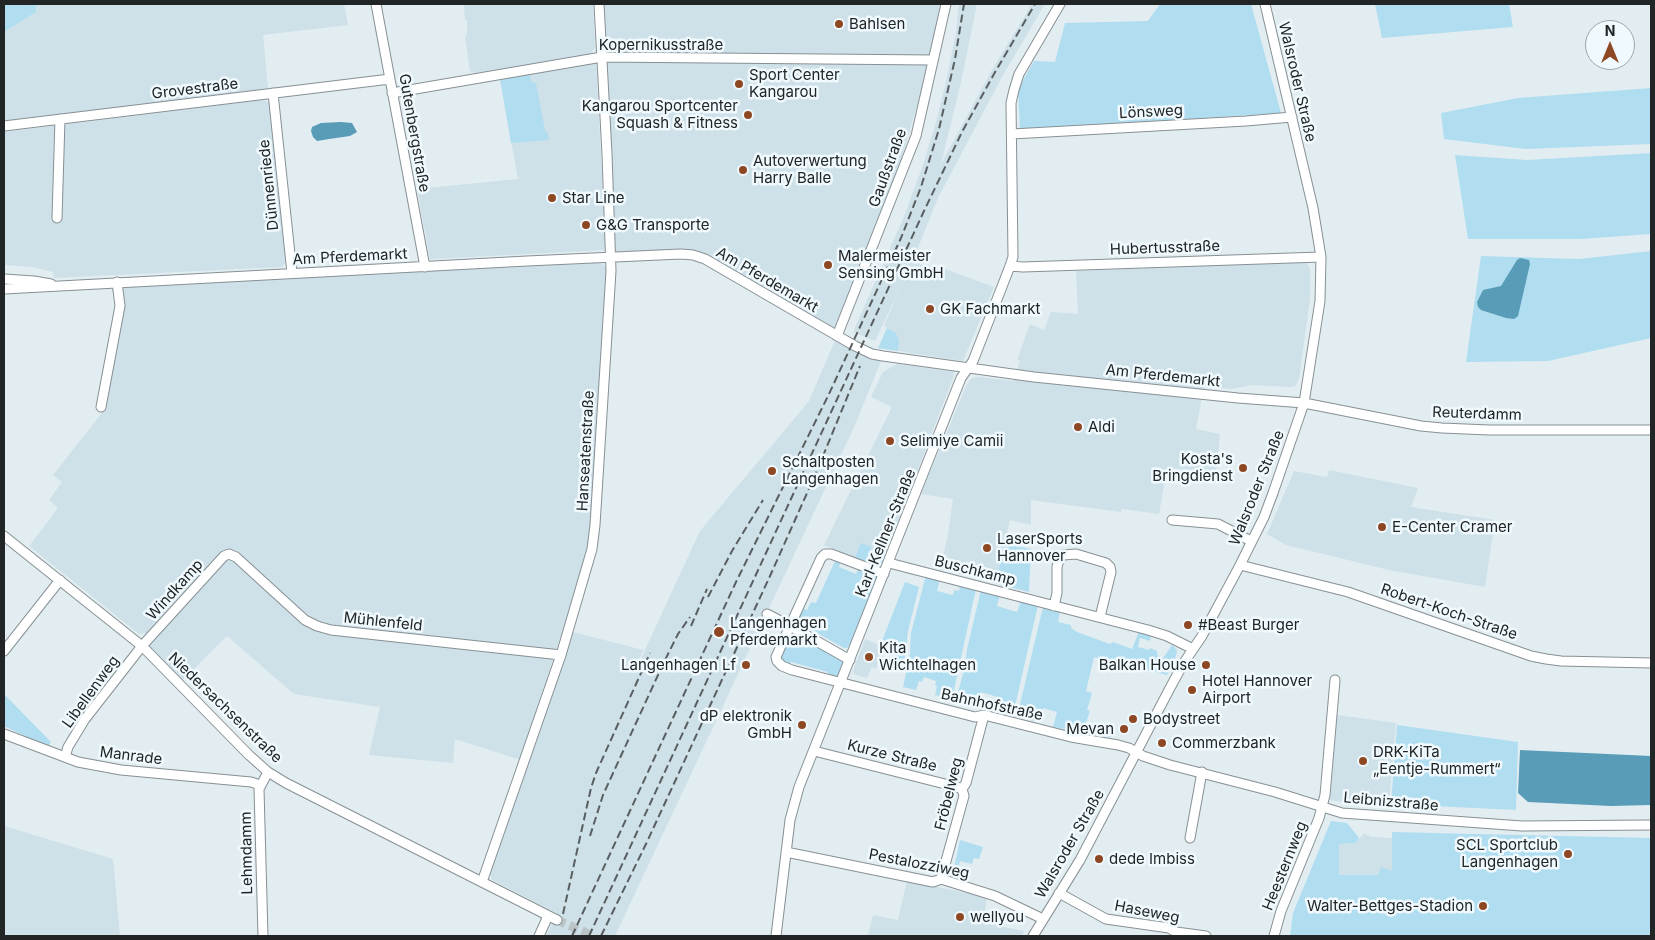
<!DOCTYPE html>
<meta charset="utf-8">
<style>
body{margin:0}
#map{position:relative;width:1655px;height:940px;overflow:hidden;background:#e2edf1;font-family:Inter,sans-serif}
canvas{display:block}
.frame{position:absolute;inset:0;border:5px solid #212526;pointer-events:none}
.north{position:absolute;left:1585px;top:20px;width:50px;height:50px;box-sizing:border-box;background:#f0fafe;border:1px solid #9da5a8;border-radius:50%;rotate:0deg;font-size:14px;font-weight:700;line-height:20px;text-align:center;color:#212526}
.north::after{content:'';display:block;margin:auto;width:18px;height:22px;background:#8e4723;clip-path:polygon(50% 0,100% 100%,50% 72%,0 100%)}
</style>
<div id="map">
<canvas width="1655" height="940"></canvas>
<div class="frame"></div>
<div class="north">N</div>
</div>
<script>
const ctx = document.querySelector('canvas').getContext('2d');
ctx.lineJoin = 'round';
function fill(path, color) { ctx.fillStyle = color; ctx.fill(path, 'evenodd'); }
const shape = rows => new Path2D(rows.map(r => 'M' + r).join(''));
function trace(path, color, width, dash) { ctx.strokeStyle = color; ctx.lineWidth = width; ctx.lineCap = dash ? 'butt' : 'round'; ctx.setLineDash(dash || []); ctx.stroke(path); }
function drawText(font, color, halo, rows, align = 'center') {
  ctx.font = font + ' Inter,sans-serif'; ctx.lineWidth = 5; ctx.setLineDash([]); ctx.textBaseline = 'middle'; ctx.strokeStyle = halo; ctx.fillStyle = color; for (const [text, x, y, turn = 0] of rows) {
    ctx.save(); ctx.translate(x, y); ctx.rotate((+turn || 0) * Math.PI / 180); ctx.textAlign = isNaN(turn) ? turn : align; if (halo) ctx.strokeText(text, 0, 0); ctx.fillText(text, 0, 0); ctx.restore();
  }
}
const built = shape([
 [36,4,344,4,348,25,263,35,268,89,4,121,4,32,36,12],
 [464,4,593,4,595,48,590,54,475,73,470,71,465,36,467,35,467,20,465,20],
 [599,4,940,4,928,67,897,174,837,335,883,356,855,425,615,936,546,936,557,913,492,880,489,871,573,632,643,650,633,676,700,531,809,401,837,336,693,255,611,258],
 [959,4,976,4,976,9,961,82,941,164,992,70,1032,4,1045,4,1003,75,938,198,913,260,921,265,945,269,994,287,963,361,898,351,899,340,896,333,884,326,901,286,875,341,853,332,905,214,923,165,936,122,945,86,956,33],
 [596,63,606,250,430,259,417,189,518,179,500,79],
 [260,100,266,101,270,104,286,262,282,267,54,278,53,272,33,267,4,265,4,132],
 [599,262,604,265,607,271,591,533,588,551,521,760,455,739,453,763,369,755,380,707,294,694,227,636,179,684,138,643,147,633,139,634,29,546,58,508,49,500,62,482,53,475,102,413,119,287],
 [1306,262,1310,269,1310,299,1299,379,1295,386,1289,387,1251,385,1231,389,1204,386,1196,429,1220,434,1216,473,1167,468,1159,514,1122,509,1121,512,1031,500,1031,525,1010,520,995,583,940,569,948,535,953,499,921,494,967,384,972,378,979,377,1014,381,1020,361,1017,360,1030,324,1044,330,1051,312,1078,314,1076,271],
 [897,364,954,372,953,378,880,568,824,545,892,407,871,397,883,372],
 [1329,470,1418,488,1411,507,1495,520,1485,587,1389,570,1286,545,1267,534,1294,471,1327,477],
 [865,639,882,646,876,669,872,667,867,678,854,674,853,671],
 [1337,715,1396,723,1389,805,1350,803,1330,800],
 [4,826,113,859,120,936,4,936],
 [1364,833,1371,837,1392,838,1392,872,1378,875,1338,875,1339,844,1356,843],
 [907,881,987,897,984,918,990,920,989,924,1024,931,1021,936,868,936,873,915,898,920]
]);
const green = shape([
 [4,4,36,4,36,12,4,32],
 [1160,4,1251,4,1281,113,1020,130,1018,89,1034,61,1055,62,1065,23,1148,21],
 [1375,4,1509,4,1513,27,1382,38],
 [530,73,531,82,536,83,545,131,548,133,549,140,511,143,500,79],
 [1651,88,1651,144,1526,149,1444,139,1441,113,1518,98],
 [1651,153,1651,234,1580,239,1468,239,1455,155,1527,160],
 [1651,251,1651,338,1548,361,1466,362,1481,256,1579,259],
 [887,328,896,333,899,340,898,351,878,348],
 [861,543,871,547,870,554,868,555,870,561,877,562,880,553,885,555,880,568,855,558],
 [1005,544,1031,549,1029,592,995,583],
 [835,561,841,561,839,567,856,574,859,566,878,574,850,644,847,648,844,648,796,621,802,608,807,610,811,602,816,603],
 [926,575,940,579,937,591,953,595,954,590,959,591,960,585,976,589,952,699,935,695,937,686,935,685,936,681,924,677,922,682,919,681,916,690,903,687,910,654,911,633],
 [905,582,919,587,908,631,903,672,893,669,897,646,882,641],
 [981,590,1000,595,997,606,1017,612,1021,601,1038,605,1013,715,998,711,1001,698,981,692,977,706,956,700,965,666,967,649],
 [1043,607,1060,611,1058,622,1071,625,1071,628,1077,632,1110,644,1113,642,1132,649,1139,631,1151,636,1150,641,1140,638,1138,647,1149,650,1150,648,1157,651,1157,655,1163,658,1172,645,1177,650,1176,656,1167,675,1094,657,1086,691,1092,693,1087,710,1090,711,1086,723,1113,730,1111,737,1053,727,1057,712,1043,708,1039,722,1017,717],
 [793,632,846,661,841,674,835,678,827,676,828,672,791,662,790,666,785,664,781,657],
 [4,694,51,742,48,747,4,726],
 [1397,725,1518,742,1516,810,1391,804],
 [1331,821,1347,823,1359,838,1356,843,1339,844,1339,875,1378,875,1381,867,1392,871,1392,832,1651,838,1651,936,1290,936,1293,913],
 [960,840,983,847,979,859,974,858,972,864,960,861,958,869,954,868]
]);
const water = shape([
 [341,122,352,123,357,132,350,136,329,139,317,141,313,137,311,131,312,127,321,123],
 [1520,258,1529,260,1530,264,1518,316,1514,319,1506,318,1481,310,1478,307,1477,302,1483,290,1501,286,1517,260],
 [1520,750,1651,756,1651,805,1611,806,1528,802,1518,793]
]);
const minorTunnel = shape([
 [557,920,593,936]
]);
const minor = shape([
 [376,4,425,267],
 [273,93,292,273],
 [392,93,602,57,933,60],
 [4,126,390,79],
 [1012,134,1246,121,1292,117],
 [57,218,60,119],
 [1010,266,1023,267,1321,257],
 [4,279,34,281,51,284],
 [4,289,527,261,681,254,693,255,705,259,855,346,872,354,883,356,1034,377,1238,398,1304,403,1421,426,1442,428,1489,430,1651,430],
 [837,336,916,136,946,4],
 [101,407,120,306,117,282],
 [1172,520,1218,524,1251,541],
 [4,536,142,646,249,755,268,772,286,783,557,920],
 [889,563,1148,630,1167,636,1193,649],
 [1240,565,1348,592,1531,656,1546,659,1561,661,1651,663],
 [1054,606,1057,593,1057,567,1059,560,1063,555,1076,554,1106,563,1110,567,1111,572,1100,617],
 [767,614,790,626,821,558,825,554,831,554,884,574],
 [4,651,60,580],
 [850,660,790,626,776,657,777,661,782,666,792,670,975,717,984,715,1071,737,1118,745,1129,748,1143,756,1170,765,1275,792,1342,813,1522,826,1651,825],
 [4,734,78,762,121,770,251,782,260,785],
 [814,751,957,787,962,789],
 [65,757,68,747,85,719,142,646,224,556,229,554,236,557,305,620,317,626,331,630,561,655],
 [1190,838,1202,772],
 [786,852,933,882,941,879,995,896,1043,919],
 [941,879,964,796,962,789,966,783,984,715],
 [482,882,561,655,592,549,595,525,611,271,607,154,599,4],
 [1059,893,1106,919,1169,928,1176,932,1206,936],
 [263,936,259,789,268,772],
 [539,936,548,916],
 [776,936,790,820,799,787,961,378,973,361,1010,266,1013,257,1011,103,1014,90,1019,74,1060,4],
 [1033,936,1080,860,1170,688,1183,664,1202,636,1240,565,1264,517,1273,493,1304,403,1320,301,1321,257,1313,208,1265,4],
 [1274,936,1281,911,1319,818,1325,795,1335,680]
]);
const rail = shape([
 [708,597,732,551,763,500],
 [691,626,707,589],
 [590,836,603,795,664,662,678,634,690,617],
 [563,914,591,788,596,773,650,653],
 [572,936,736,582,829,394,901,238,921,187,939,129,955,59,964,4],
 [589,936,924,211,962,132,994,74,1035,4],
 [601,936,646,844,770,576,816,473,860,366]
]);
const markers = [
 [839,24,5,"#8e4723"],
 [739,84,5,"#8e4723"],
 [748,115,5,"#8e4723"],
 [743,170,5,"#8e4723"],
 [552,198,5,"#8e4723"],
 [586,225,5,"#8e4723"],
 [828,265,5,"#8e4723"],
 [930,309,5,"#8e4723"],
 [1078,427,5,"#8e4723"],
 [890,441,5,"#8e4723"],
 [1243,468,5,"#8e4723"],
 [772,471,5,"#8e4723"],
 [1382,527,5,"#8e4723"],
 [987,548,5,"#8e4723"],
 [1188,625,5,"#8e4723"],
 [719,632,6,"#8e4723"],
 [869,657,5,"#8e4723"],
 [746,665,5,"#8e4723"],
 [1206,665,5,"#8e4723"],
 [1192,690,5,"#8e4723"],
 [1133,719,5,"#8e4723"],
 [802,725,5,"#8e4723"],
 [1124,729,5,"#8e4723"],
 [1162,743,5,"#8e4723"],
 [1363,761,5,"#8e4723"],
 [1568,854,5,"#8e4723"],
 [1099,859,5,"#8e4723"],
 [1483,906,5,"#8e4723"],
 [960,917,5,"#8e4723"]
];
const poiNames = [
 ["Bahlsen",849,24],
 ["Sport Center",749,75],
 ["Kangarou",749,92],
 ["Kangarou Sportcenter",738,106,"right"],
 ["Squash & Fitness",738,123,"right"],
 ["Autoverwertung",753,161],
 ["Harry Balle",753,178],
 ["Star Line",562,198],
 ["G&G Transporte",596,225],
 ["Malermeister",838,256],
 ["Sensing GmbH",838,273],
 ["GK Fachmarkt",940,309],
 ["Aldi",1088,427],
 ["Selimiye Camii",900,441],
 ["Kosta's",1233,459,"right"],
 ["Bringdienst",1233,476,"right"],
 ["Schaltposten",782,462],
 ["Langenhagen",782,479],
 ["E-Center Cramer",1392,527],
 ["LaserSports",997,539],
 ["Hannover",997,556],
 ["Langenhagen",730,623],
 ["Pferdemarkt",730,640],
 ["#Beast Burger",1198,625],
 ["Kita",879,648],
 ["Wichtelhagen",879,665],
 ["Langenhagen Lf",736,665,"right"],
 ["Balkan House",1196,665,"right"],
 ["Hotel Hannover",1202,681],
 ["Airport",1202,698],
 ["dP elektronik",792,716,"right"],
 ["GmbH",792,733,"right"],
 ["Bodystreet",1143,719],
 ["Mevan",1114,729,"right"],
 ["Commerzbank",1172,743],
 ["DRK-KiTa",1373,752],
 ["„Eentje-Rummert“",1373,769],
 ["SCL Sportclub",1558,845,"right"],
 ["Langenhagen",1558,862,"right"],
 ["dede Imbiss",1109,859],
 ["Walter-Bettges-Stadion",1473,906,"right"],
 ["wellyou",970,917]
];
const streetNames = [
 ["Kopernikusstraße",661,45],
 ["Walsroder Straße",1297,82,77],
 ["Grovestraße",195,89,-7],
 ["Lönsweg",1151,112,-3],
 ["Gutenbergstraße",414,133,80],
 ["Gaußstraße",888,168,-70],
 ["Dünnenriede",269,185,-96],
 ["Hubertusstraße",1165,248,-2],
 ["Am Pferdemarkt",350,257,-3],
 ["Am Pferdemarkt",767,280,30],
 ["Am Pferdemarkt",1163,376,6],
 ["Reuterdamm",1477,414,2],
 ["Hanseatenstraße",586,451,-87],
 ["Walsroder Straße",1257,488,-68],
 ["Karl-Kellner-Straße",886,533,-68],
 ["Buschkamp",975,571,14],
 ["Windkamp",175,590,-48],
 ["Robert-Koch-Straße",1449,612,19],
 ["Mühlenfeld",383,622,6],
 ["Libellenweg",91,692,-54],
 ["Bahnhofstraße",992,705,12],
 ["Niedersachsenstraße",225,708,44],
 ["Manrade",131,756,7],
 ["Kurze Straße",892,756,14],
 ["Fröbelweg",949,794,-76],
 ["Leibnizstraße",1391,802,5],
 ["Walsroder Straße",1070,844,-60],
 ["Lehmdamm",247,853,-91],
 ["Pestalozziweg",919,864,11],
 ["Heesternweg",1285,866,-68],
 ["Haseweg",1147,912,11]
];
fill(built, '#cee0e8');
fill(green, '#b1ddf0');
fill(water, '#589cb7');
trace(minorTunnel, '#bbc5c8', 9, [9, 4.5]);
trace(minor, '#879094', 11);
trace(minor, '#fff', 9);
trace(rail, '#595f61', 2, [8, 4]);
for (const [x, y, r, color] of markers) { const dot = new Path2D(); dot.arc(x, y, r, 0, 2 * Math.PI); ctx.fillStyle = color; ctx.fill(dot); trace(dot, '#f0fafe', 2); }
drawText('15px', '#212526', '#f0fafe', poiNames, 'left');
drawText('15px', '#212526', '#f0fafe', streetNames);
</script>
